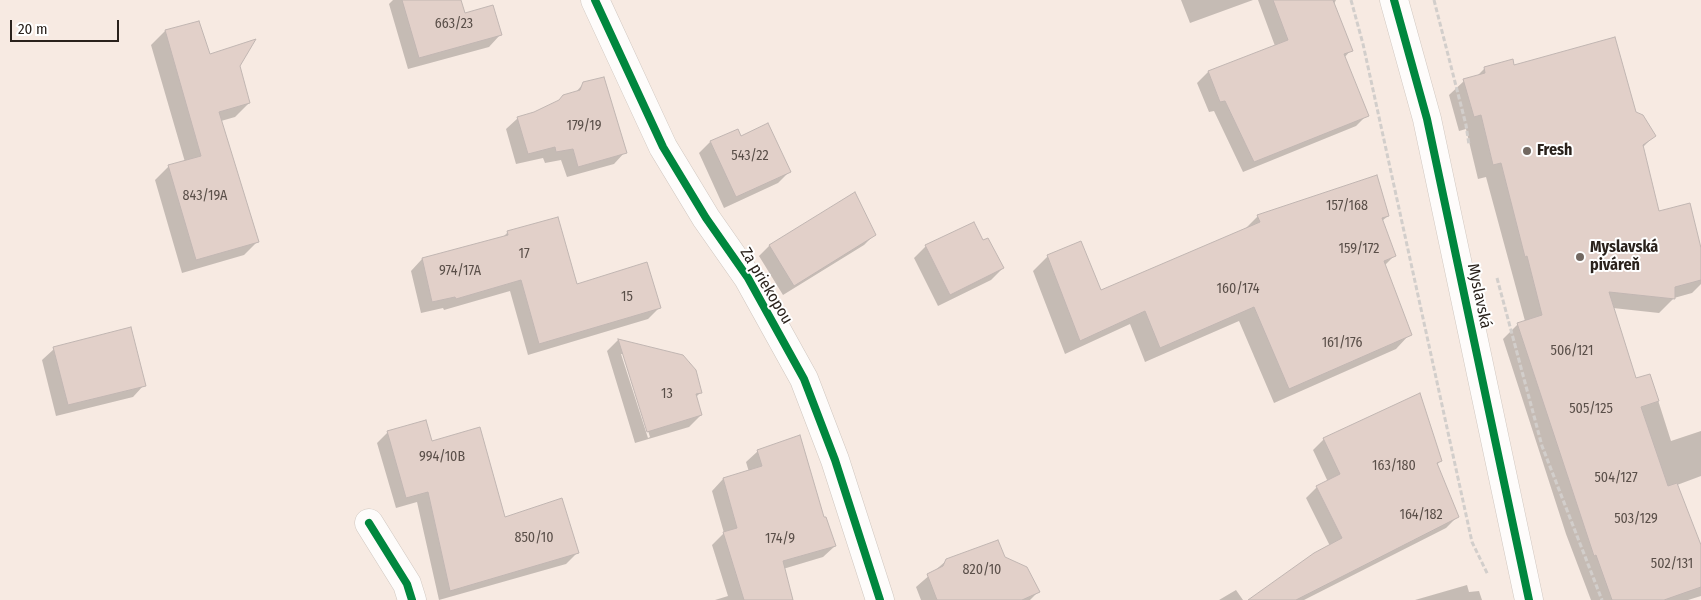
<!DOCTYPE html>
<meta charset="utf-8">
<style>
body{margin:0}
#map{position:relative;width:1701px;height:600px;overflow:hidden;background:#f7eae2;font-family:"Fira Sans Condensed",sans-serif}
canvas{display:block}
.scale{position:absolute;left:10px;top:20px;width:109px;height:22px;box-sizing:border-box;border:2px solid #2a221c;border-top:0;padding-left:6px;font-size:15px;line-height:18px;white-space:nowrap;color:#2a221c;-webkit-text-stroke:4px #fff;paint-order:stroke}
</style>
<div id="map">
<canvas width="1701" height="600"></canvas>
<div class="scale">20 m</div>
</div>
<script>
const ctx = document.querySelector('canvas').getContext('2d');
ctx.lineJoin = 'round';
function fill(path, color) { ctx.fillStyle = color; ctx.fill(path, 'evenodd'); }
const shape = rows => new Path2D(rows.map(r => 'M' + r).join(''));
function trace(path, color, width, dash) { ctx.strokeStyle = color; ctx.lineWidth = width; ctx.lineCap = dash ? 'butt' : 'round'; ctx.setLineDash(dash || []); ctx.stroke(path); }
function drawText(font, color, halo, rows, align = 'center') {
  ctx.font = font + ' "Fira Sans Condensed",sans-serif'; ctx.lineWidth = 4; ctx.setLineDash([]); ctx.textBaseline = 'middle'; ctx.strokeStyle = halo; ctx.fillStyle = color; for (const [text, x, y, turn = 0] of rows) {
    ctx.save(); ctx.translate(x, y); ctx.rotate((+turn || 0) * Math.PI / 180); ctx.textAlign = isNaN(turn) ? turn : align; if (halo) ctx.strokeText(text, 0, 0); ctx.fillText(text, 0, 0); ctx.restore();
  }
}
const shadow = shape([
 [393,0,456,0,465,14,500,35,489,47,408,69,389,4],
 [1181,0,1253,0,1190,23],
 [1258,0,1336,0,1334,4,1351,50,1344,58,1367,115,1356,126,1243,172,1214,111,1209,112,1197,83,1208,72,1275,46],
 [165,31,210,56,238,66,249,103,235,117,221,121,258,241,244,255,182,273,155,180,169,166,185,162,151,45],
 [1513,67,1635,113,1654,136,1642,148,1658,212,1701,253,1701,284,1692,293,1674,298,1659,313,1613,308,1635,380,1650,375,1671,441,1701,431,1701,476,1677,485,1701,549,1701,596,1688,600,1591,600,1566,534,1503,339,1518,324,1525,321,1486,177,1478,179,1466,129,1459,131,1449,95,1464,81,1476,77,1485,68],
 [584,83,625,152,614,164,567,177,561,160,545,163,543,158,516,164,506,129,518,118,535,113,575,93],
 [710,142,789,172,778,183,724,208,699,153],
 [1258,216,1388,216,1382,221,1394,256,1384,266,1410,334,1396,349,1274,403,1239,321,1145,362,1130,324,1065,354,1033,271,1048,256,1100,292,1243,231],
 [508,232,576,285,659,308,648,319,528,355,510,291,444,310,443,308,421,313,411,271,422,259,503,237],
 [874,235,864,245,783,295,759,256,769,246],
 [926,246,1003,268,991,280,938,306,914,258],
 [618,340,682,356,701,392,696,397,701,415,689,427,635,443,607,351],
 [621,354,624,354,650,437,648,438],
 [54,349,144,385,133,397,56,416,42,360],
 [388,432,432,442,504,519,577,553,566,564,439,600,417,502,396,508,377,443],
 [1324,439,1440,461,1437,465,1457,517,1446,528,1304,600,1250,600,1330,546,1306,498,1317,487,1328,482,1313,450],
 [758,451,823,519,835,546,823,557,783,569,793,600,715,600,728,596,712,545,724,533,712,491,723,479,749,472,746,462],
 [1004,558,1038,592,1030,600,921,600,916,587,947,560],
 [1467,585,1469,592,1479,591,1482,600,1415,600],
 [1236,590,1243,600,1219,600]
]);
const building = shape([
 [402,0,461,0,465,13,493,5,502,35,419,58,402,0],
 [1273,0,1333,0,1353,51,1344,54,1369,116,1254,162,1225,101,1220,102,1208,71,1288,40,1273,0],
 [199,21,210,54,256,39,240,66,250,103,219,112,259,242,196,260,168,165,201,156,165,30,199,21],
 [1615,37,1636,112,1643,115,1656,136,1643,145,1659,211,1690,203,1701,248,1701,280,1675,287,1675,299,1609,292,1636,378,1650,374,1659,401,1641,407,1668,486,1677,483,1701,545,1701,587,1664,600,1612,600,1596,555,1594,556,1517,323,1542,315,1527,256,1525,257,1501,163,1493,165,1481,115,1474,117,1463,79,1485,73,1484,67,1513,59,1514,65,1615,37],
 [604,77,627,153,578,167,573,149,556,152,555,147,528,154,517,117,534,112,559,100,563,95,580,90,583,82,604,77],
 [768,123,791,172,736,197,710,141,738,129,741,136,768,123],
 [1377,175,1389,216,1382,218,1396,256,1384,261,1412,335,1289,389,1254,307,1160,348,1145,311,1080,341,1047,255,1081,241,1101,290,1260,222,1257,215,1377,175],
 [855,192,876,235,794,286,769,245,855,192],
 [558,217,577,284,647,262,661,308,539,344,521,280,456,299,455,297,432,302,422,258,508,235,507,231,558,217],
 [974,222,983,240,988,238,1004,268,950,295,925,245,974,222],
 [131,327,146,386,68,405,53,347,131,327],
 [618,339,683,355,696,370,702,393,696,394,702,415,647,432,618,339],
 [1420,393,1442,461,1437,463,1459,517,1296,600,1248,600,1314,553,1342,538,1316,486,1340,474,1323,438,1420,393],
 [426,420,432,441,480,427,505,517,562,498,579,553,450,591,428,492,406,498,387,431,426,420],
 [800,435,824,517,826,517,836,546,783,561,793,600,744,600,723,532,737,528,723,478,762,466,757,450,800,435],
 [998,540,1005,557,1027,567,1040,592,1022,600,937,600,927,574,943,566,946,559,998,540]
]);
const path = shape([
 [1351,0,1363,44,1472,542,1488,575],
 [1434,0,1466,125,1469,145],
 [1497,278,1542,446,1602,600]
]);
const street = shape([
 [595,0,663,147,706,218,748,278,804,379,835,460,880,600],
 [369,523,407,584,412,600]
]);
const secondary = shape([
 [1394,0,1427,119,1529,600]
]);
const cycleway = shape([
 [595,0,663,147,706,218,748,278,804,379,835,460,880,600],
 [1394,0,1427,119,1529,600],
 [369,523,407,584,412,600]
]);
const markers = [
 [1527,151,5,"#726861"],
 [1580,257,5,"#726861"]
];
const numberNames = [
 ["663/23",454,24],
 ["179/19",584,126],
 ["543/22",750,156],
 ["843/19A",205,196],
 ["157/168",1347,206],
 ["159/172",1359,249],
 ["17",524,254],
 ["974/17A",460,271],
 ["160/174",1238,289],
 ["15",627,297],
 ["161/176",1342,343],
 ["506/121",1572,351],
 ["13",667,394],
 ["505/125",1591,409],
 ["994/10B",442,457],
 ["163/180",1394,466],
 ["504/127",1616,478],
 ["164/182",1421,515],
 ["503/129",1636,519],
 ["850/10",534,538],
 ["174/9",780,539],
 ["502/131",1672,564],
 ["820/10",982,570]
];
const poiNames = [
 ["Fresh",1537,151],
 ["Myslavská",1590,248],
 ["piváreň",1590,266]
];
const streetNames = [
 ["Za priekopou",766,286,59],
 ["Myslavská",1479,296,78]
];
fill(shadow, '#0003');
fill(building, '#e2d0c9');
trace(building, '#c1b6b2', 1);
trace(street, '#cfc6bf', 29);
trace(secondary, '#cfc6bf', 29);
trace(path, '#d2cecb', 3, [5, 2.5]);
trace(street, '#fefcfb', 28);
trace(secondary, '#fefcfb', 28);
trace(cycleway, '#00873e', 8);
for (const [x, y, r, color] of markers) { const dot = new Path2D(); dot.arc(x, y, r, 0, 2 * Math.PI); ctx.fillStyle = color; ctx.fill(dot); trace(dot, '#fff', 2); }
drawText('14px', '#5a4f49', null, numberNames);
drawText('bold 16px', '#2a221c', '#fff', poiNames, 'left');
drawText('16px', '#2a221c', '#fff', streetNames);
</script>
